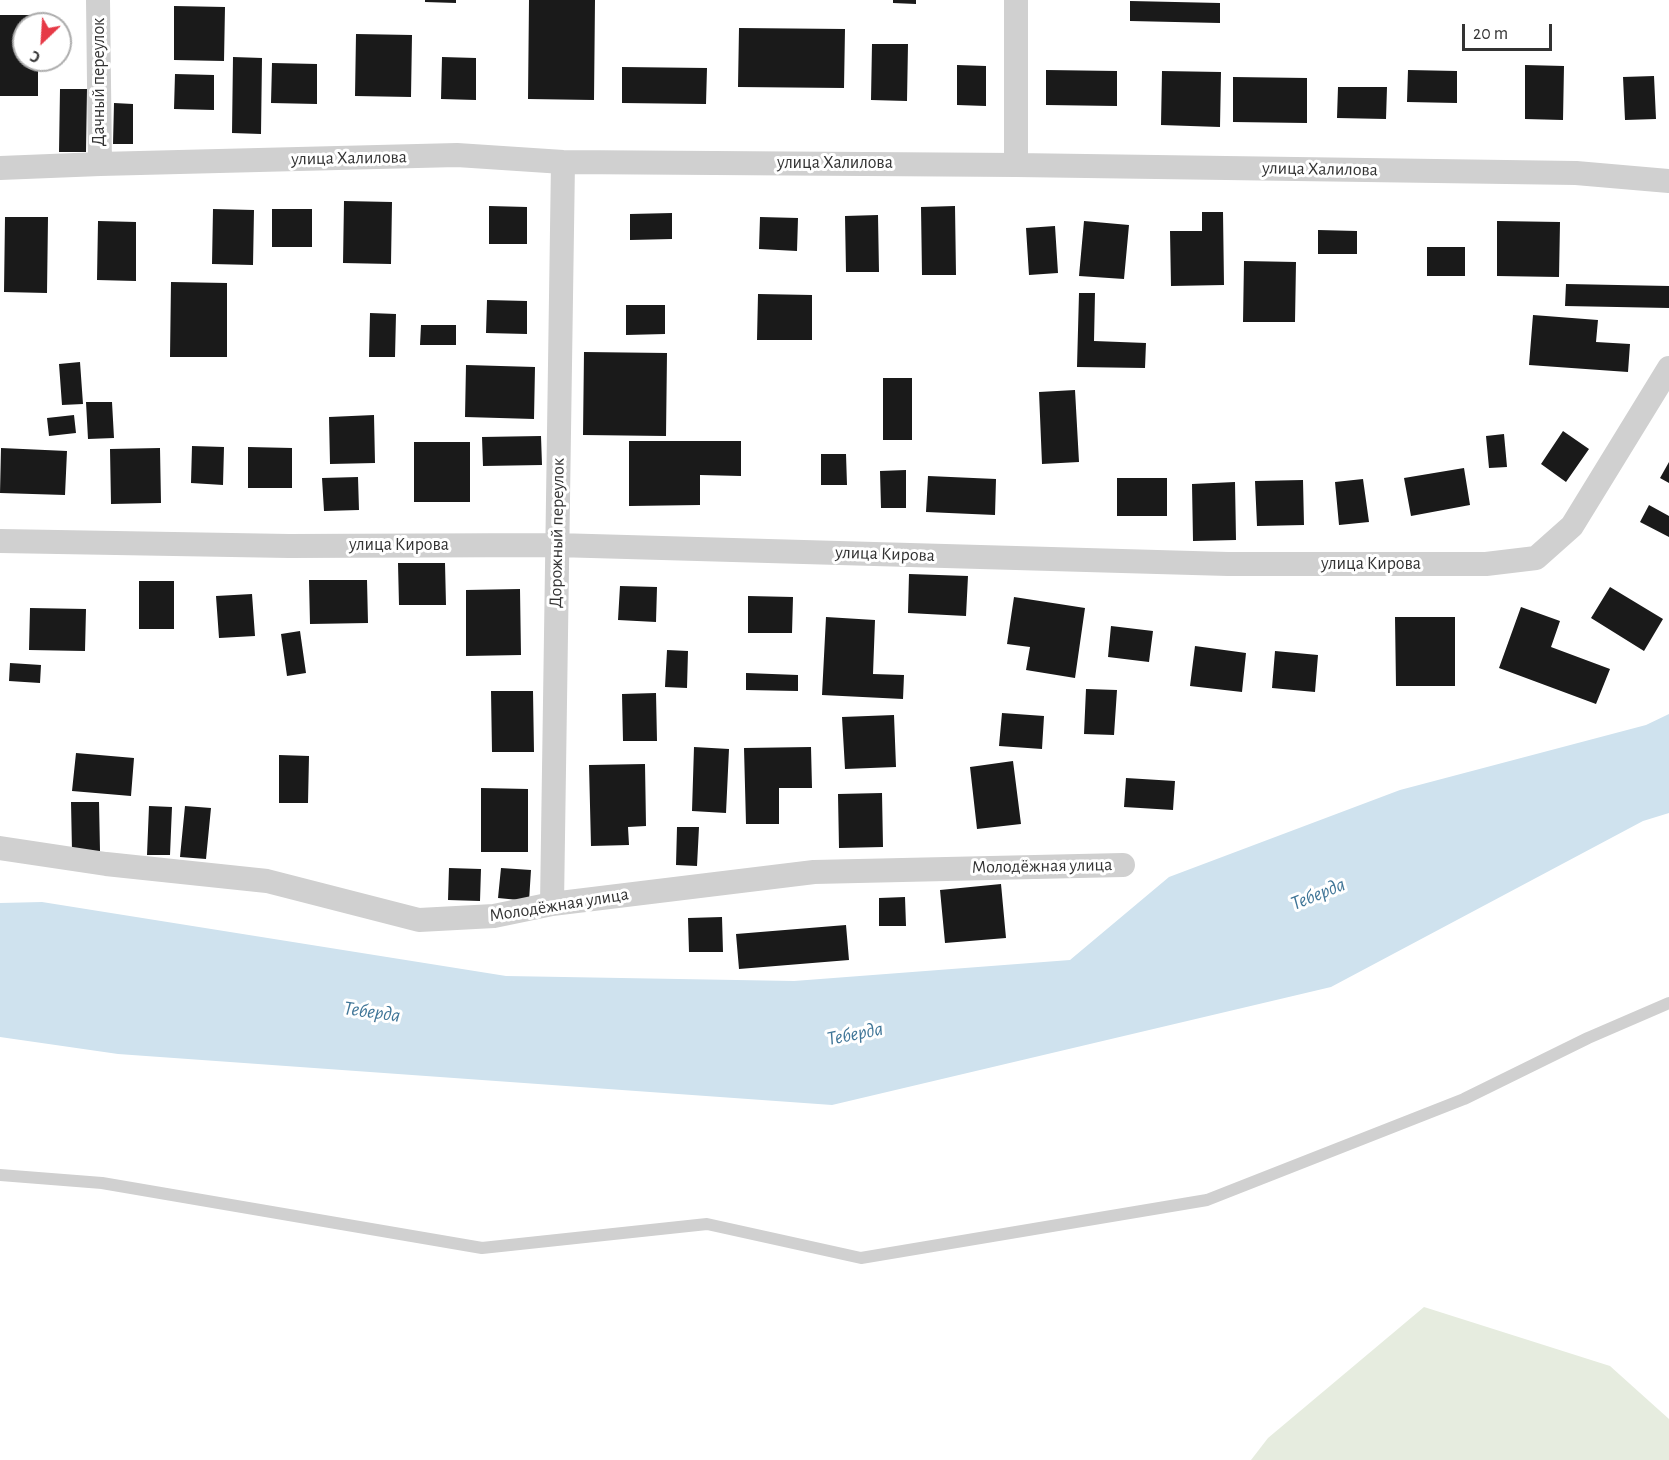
<!DOCTYPE html>
<meta charset="utf-8">
<style>
body{margin:0}
#map{position:relative;width:1669px;height:1460px;overflow:hidden;background:#fff;font-family:"Alegreya Sans",sans-serif}
canvas{display:block}
.north{position:absolute;left:12px;top:12px;width:60px;height:60px;box-sizing:border-box;background:#fff;border:2px solid #adadad;border-radius:50%;rotate:205deg;font-size:16px;font-weight:700;line-height:24px;text-align:center;color:#333}
.north::after{content:'';display:block;margin:auto;width:21px;height:27px;background:#e63946;clip-path:polygon(50% 0,100% 100%,50% 72%,0 100%)}
.scale{position:absolute;left:1462px;top:24px;width:90px;height:27px;box-sizing:border-box;border:3px solid #333;border-top:0;padding-left:8px;font-size:18px;line-height:21px;white-space:nowrap;color:#333;-webkit-text-stroke:4px #fff;paint-order:stroke}
</style>
<div id="map">
<canvas width="1669" height="1460"></canvas>
<div class="north">С</div>
<div class="scale">20 m</div>
</div>
<script>
const ctx = document.querySelector('canvas').getContext('2d');
ctx.lineJoin = 'round';
function fill(path, color) { ctx.fillStyle = color; ctx.fill(path, 'evenodd'); }
const shape = rows => new Path2D(rows.map(r => 'M' + r).join(''));
function trace(path, color, width, dash) { ctx.strokeStyle = color; ctx.lineWidth = width; ctx.lineCap = dash ? 'butt' : 'round'; ctx.setLineDash(dash || []); ctx.stroke(path); }
function drawText(font, color, halo, rows, align = 'center') {
  ctx.font = font + ' "Alegreya Sans",sans-serif'; ctx.lineWidth = 6; ctx.setLineDash([]); ctx.textBaseline = 'middle'; ctx.strokeStyle = halo; ctx.fillStyle = color; for (const [text, x, y, turn = 0] of rows) {
    ctx.save(); ctx.translate(x, y); ctx.rotate((+turn || 0) * Math.PI / 180); ctx.textAlign = isNaN(turn) ? turn : align; if (halo) ctx.strokeText(text, 0, 0); ctx.fillText(text, 0, 0); ctx.restore();
  }
}
const green = shape([
 [1424,1307,1610,1366,1669,1419,1669,1460,1251,1460,1268,1438]
]);
const water = shape([
 [1669,714,1669,813,1643,821,1331,987,832,1105,118,1054,0,1037,0,903,42,902,506,976,794,981,1070,960,1169,877,1400,790,1646,725]
]);
const building = shape([
 [425,0,456,0,456,3,425,2],
 [529,0,595,0,594,100,528,99],
 [893,0,916,0,916,4,893,3],
 [1130,1,1220,3,1220,23,1130,21],
 [174,6,225,7,224,61,174,60],
 [0,15,39,15,39,24,24,24,24,60,38,60,38,96,0,96],
 [739,28,845,29,844,88,738,87],
 [356,34,412,35,411,97,355,96],
 [872,44,908,44,907,101,871,100],
 [233,57,262,58,261,134,232,133],
 [442,57,476,58,476,100,441,99],
 [272,63,317,64,317,104,271,103],
 [957,65,986,66,986,106,957,105],
 [1525,65,1564,66,1563,120,1525,119],
 [622,67,707,68,706,104,622,103],
 [1046,70,1117,71,1117,106,1046,105],
 [1408,70,1457,71,1457,103,1407,102],
 [1162,71,1221,72,1220,127,1161,125],
 [175,74,214,75,214,110,174,109],
 [1654,76,1656,119,1625,120,1623,77],
 [1233,77,1307,78,1307,123,1233,122],
 [1338,87,1387,87,1386,119,1337,118],
 [60,89,87,89,86,152,59,152],
 [114,103,133,104,133,144,113,144],
 [344,201,392,202,391,264,343,263],
 [489,206,527,207,527,244,489,244],
 [955,206,956,275,922,275,921,207],
 [213,209,254,210,253,265,212,264],
 [272,209,312,209,312,247,272,247],
 [1202,212,1223,212,1224,285,1171,286,1170,231,1202,231],
 [672,213,672,239,630,240,630,214],
 [878,215,879,272,846,272,845,216],
 [5,217,48,217,47,293,4,292],
 [760,217,798,218,797,251,759,249],
 [98,221,136,222,136,281,97,280],
 [1084,221,1129,225,1124,279,1079,276],
 [1497,221,1560,222,1559,277,1497,276],
 [1055,226,1058,273,1029,275,1026,228],
 [1318,230,1357,231,1357,254,1318,254],
 [1427,247,1465,247,1465,276,1427,276],
 [1244,261,1296,262,1295,322,1243,322],
 [171,282,227,283,227,357,170,357],
 [1566,284,1669,286,1669,308,1565,306],
 [1079,293,1095,293,1094,341,1146,343,1145,368,1077,367],
 [758,294,812,295,812,340,757,340],
 [487,300,527,301,527,334,486,333],
 [626,305,665,305,665,334,626,335],
 [370,313,396,314,395,357,369,357],
 [1533,315,1598,320,1596,342,1630,344,1628,372,1529,365],
 [421,325,456,325,456,345,420,345],
 [584,352,667,353,666,436,583,435],
 [80,362,83,404,62,405,59,364],
 [466,365,535,367,534,419,465,417],
 [883,378,912,378,912,440,883,440],
 [1075,390,1079,462,1042,464,1039,392],
 [86,402,112,402,114,438,88,439],
 [74,415,76,433,49,436,47,418],
 [374,415,375,463,330,464,329,417],
 [1563,431,1589,449,1566,482,1541,464],
 [1504,434,1507,467,1489,468,1486,436],
 [541,436,542,465,483,466,482,437],
 [629,441,741,441,741,476,700,475,700,505,629,506],
 [414,442,470,442,470,502,414,502],
 [192,446,224,447,223,485,191,483],
 [248,447,292,448,292,488,248,488],
 [1,448,67,451,65,495,0,493],
 [160,448,161,503,111,504,110,449],
 [821,454,846,454,847,485,821,485],
 [1669,462,1669,483,1660,478],
 [1464,468,1470,505,1411,516,1404,478],
 [906,470,906,508,881,508,880,471],
 [928,476,996,479,995,515,926,512],
 [358,477,359,510,324,511,322,478],
 [1117,478,1167,478,1167,516,1117,516],
 [1363,479,1369,522,1339,525,1335,482],
 [1303,480,1304,525,1257,526,1255,481],
 [1235,482,1236,540,1193,541,1192,484],
 [1649,505,1669,516,1669,537,1640,522],
 [398,563,445,563,446,605,399,605],
 [909,574,968,576,966,616,908,613],
 [309,580,367,580,368,623,310,624],
 [139,581,174,581,174,629,139,629],
 [620,586,657,587,656,622,618,620],
 [1610,587,1663,619,1644,651,1591,618],
 [520,589,521,655,466,656,466,590],
 [252,594,255,636,219,638,216,596],
 [748,596,793,597,792,633,748,633],
 [1014,597,1085,608,1075,678,1026,670,1030,647,1007,644],
 [1521,607,1560,621,1551,647,1610,669,1596,704,1499,668],
 [30,608,86,609,85,651,29,650],
 [826,617,875,620,873,674,904,675,903,699,822,695],
 [1395,617,1455,617,1455,686,1396,686],
 [1111,626,1153,631,1149,662,1108,657],
 [300,631,306,673,287,676,281,634],
 [1195,646,1246,653,1242,692,1190,686],
 [667,650,688,651,687,688,665,687],
 [1275,651,1318,655,1315,692,1272,688],
 [10,663,41,665,40,683,9,681],
 [746,673,798,675,798,691,746,690],
 [1086,689,1117,690,1114,735,1084,734],
 [491,691,533,691,534,752,492,752],
 [656,693,657,741,623,741,622,694],
 [1002,713,1044,716,1042,749,999,746],
 [894,715,896,767,845,769,842,717],
 [694,747,729,749,726,813,692,811],
 [811,747,812,788,779,788,779,824,746,824,744,748],
 [76,753,134,758,131,796,72,791],
 [279,755,309,756,308,803,279,803],
 [1013,761,1021,824,977,829,970,767],
 [645,764,646,826,628,827,629,845,591,846,589,765],
 [1126,778,1175,781,1173,810,1124,807],
 [481,788,528,789,528,852,481,852],
 [882,793,883,847,839,848,838,794],
 [71,802,99,802,100,851,72,851],
 [149,806,172,807,170,855,147,855],
 [185,806,211,808,206,859,180,857],
 [677,827,699,827,697,866,676,865],
 [449,868,481,869,480,901,448,900],
 [501,868,531,870,529,901,498,898],
 [1001,884,1006,938,945,943,940,890],
 [905,897,906,926,879,926,879,898],
 [722,917,723,952,689,952,688,918],
 [846,925,849,960,739,969,736,934]
]);
const service = shape([
 [0,1175,102,1183,482,1248,707,1224,861,1258,1207,1200,1464,1099,1588,1038,1669,1003]
]);
const minor = shape([
 [98,0,100,164],
 [1016,165,1016,0],
 [0,168,100,164,457,155,563,162,1016,165,1576,173,1669,181],
 [0,541,289,546,556,545,1228,564,1486,564,1536,558,1572,526,1669,368],
 [0,848,106,864,267,881,419,920,494,916,552,904,814,872,1123,865],
 [552,904,563,162]
]);
const streetNames = [
 ["Дачный переулок",99,82,-90],
 ["улица Халилова",349,158,-1],
 ["улица Халилова",835,163],
 ["улица Халилова",1320,169,1],
 ["Дорожный переулок",557,533,-89],
 ["улица Кирова",399,545],
 ["улица Кирова",885,554,2],
 ["улица Кирова",1371,564],
 ["Молодёжная улица",1042,866,-1],
 ["Молодёжная улица",559,905,-9]
];
const waterNames = [
 ["Теберда",1318,894,-22],
 ["Теберда",372,1012,8],
 ["Теберда",855,1034,-11]
];
fill(green, '#e6ecdf');
fill(water, '#cfe2ee');
fill(building, '#1a1a1a');
trace(service, '#d0d0d0', 12);
trace(minor, '#d0d0d0', 24);
drawText('18px', '#333', '#fff', streetNames);
drawText('italic 20px', '#3f7597', '#fff', waterNames);
</script>
